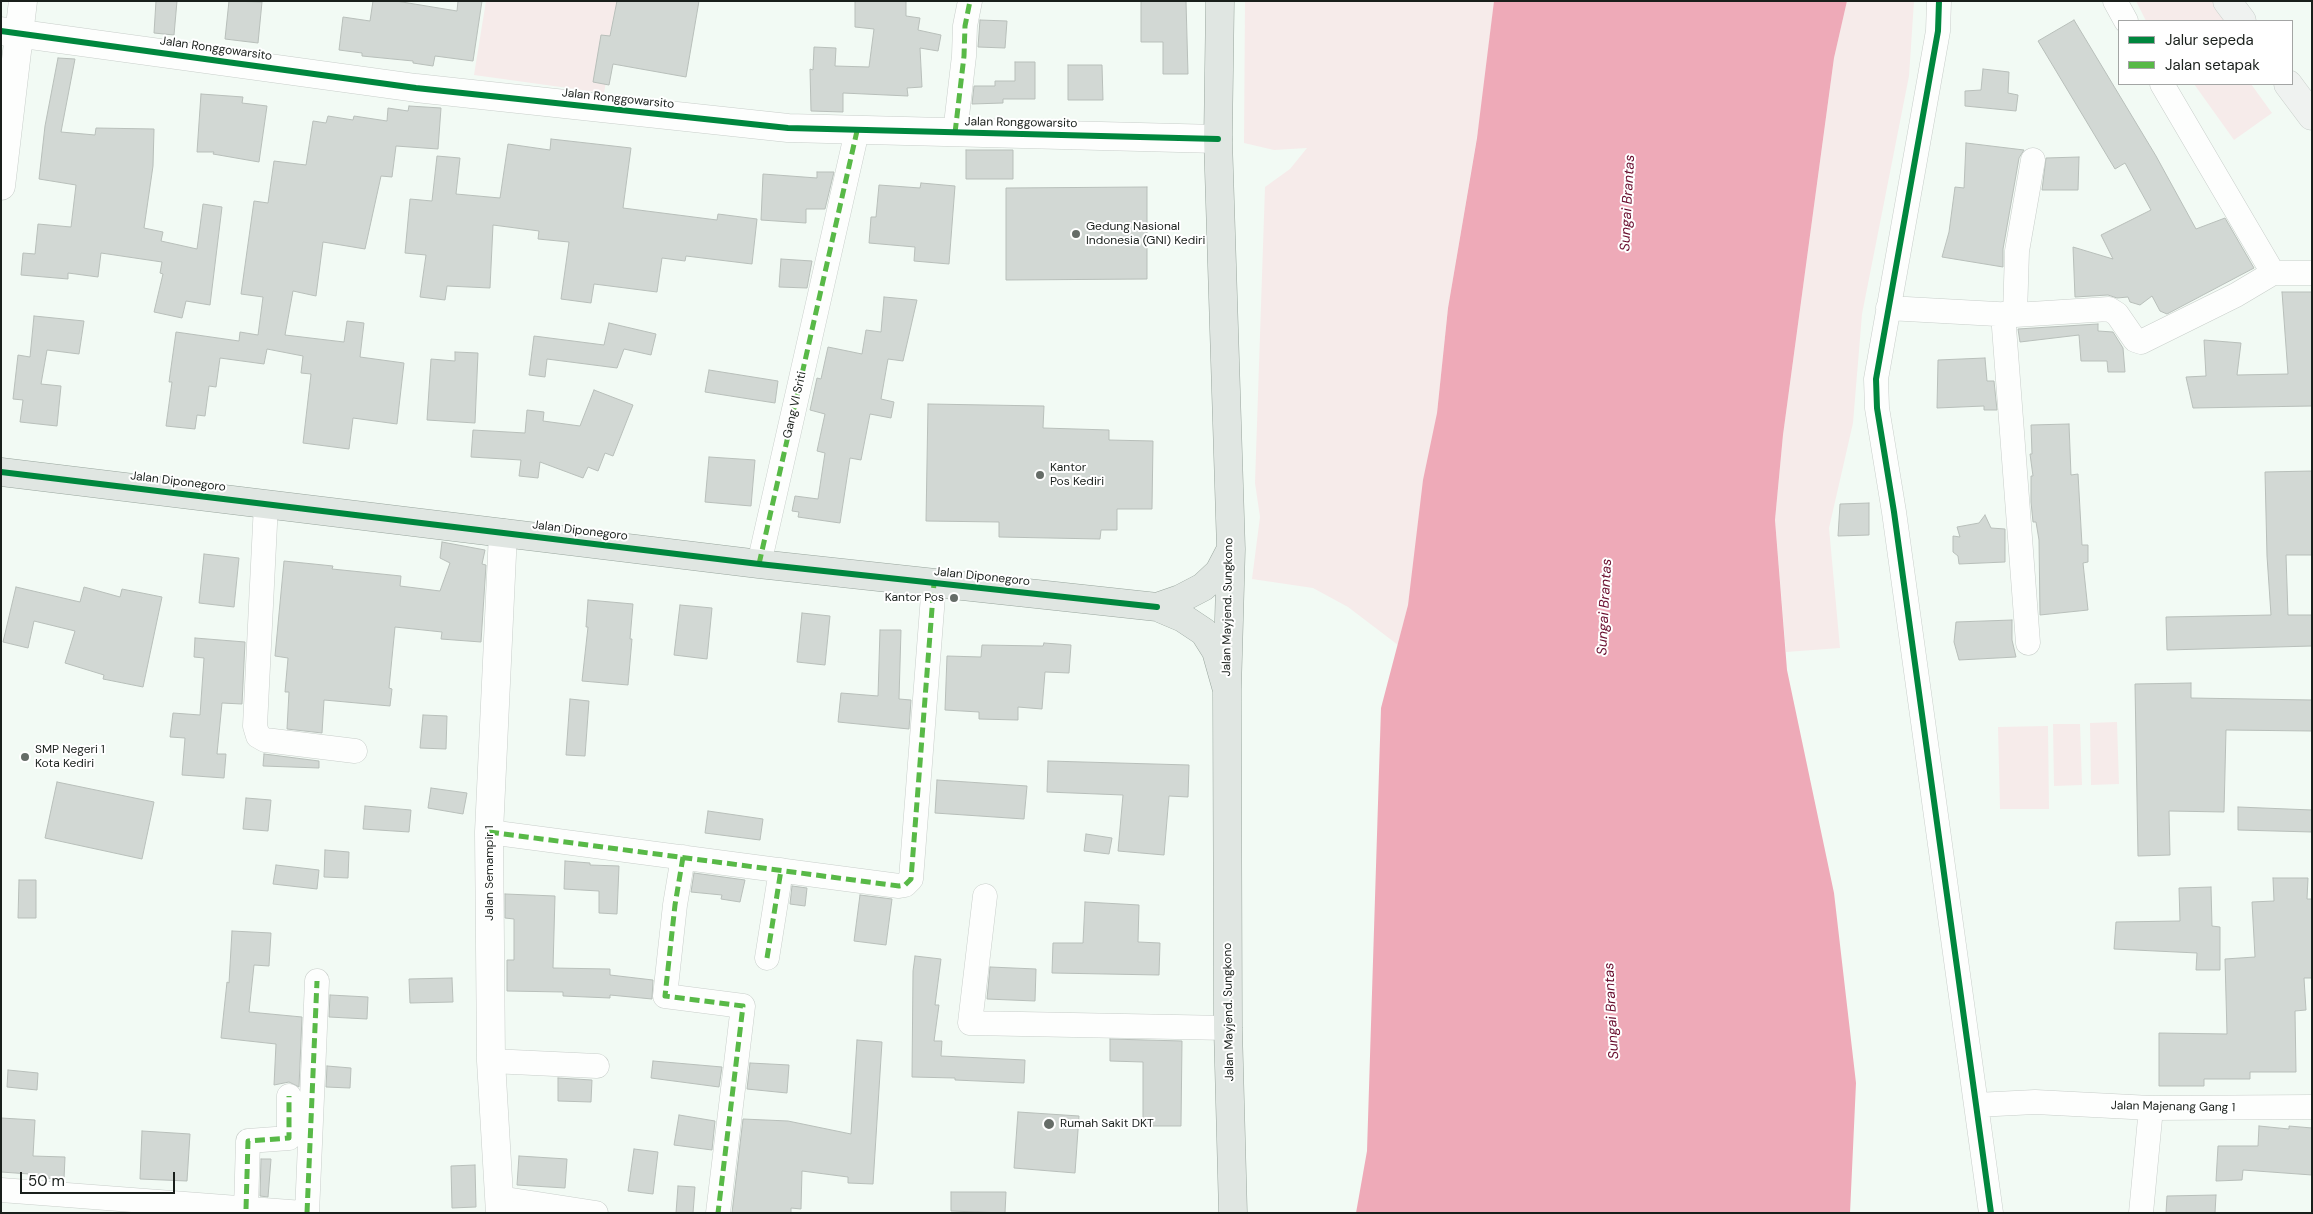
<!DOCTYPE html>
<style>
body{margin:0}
#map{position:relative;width:2313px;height:1214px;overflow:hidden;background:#f2faf4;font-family:"DM Sans",sans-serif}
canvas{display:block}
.frame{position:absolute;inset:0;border:2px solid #191f1b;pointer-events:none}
.legend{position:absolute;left:2118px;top:20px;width:175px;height:65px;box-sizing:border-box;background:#fff;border:1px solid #a3a5a4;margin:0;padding:6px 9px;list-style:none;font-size:15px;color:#191f1b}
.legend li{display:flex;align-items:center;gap:10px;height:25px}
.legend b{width:25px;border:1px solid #a3a5a4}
.scale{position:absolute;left:20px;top:1172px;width:155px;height:22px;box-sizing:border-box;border:2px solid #191f1b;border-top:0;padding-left:6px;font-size:15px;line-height:18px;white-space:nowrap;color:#191f1b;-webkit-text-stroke:4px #fff;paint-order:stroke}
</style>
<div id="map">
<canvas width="2313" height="1214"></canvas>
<div class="frame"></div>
<ul class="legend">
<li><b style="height:6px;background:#00873e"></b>Jalur sepeda</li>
<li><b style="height:6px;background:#58b947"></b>Jalan setapak</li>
</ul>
<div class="scale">50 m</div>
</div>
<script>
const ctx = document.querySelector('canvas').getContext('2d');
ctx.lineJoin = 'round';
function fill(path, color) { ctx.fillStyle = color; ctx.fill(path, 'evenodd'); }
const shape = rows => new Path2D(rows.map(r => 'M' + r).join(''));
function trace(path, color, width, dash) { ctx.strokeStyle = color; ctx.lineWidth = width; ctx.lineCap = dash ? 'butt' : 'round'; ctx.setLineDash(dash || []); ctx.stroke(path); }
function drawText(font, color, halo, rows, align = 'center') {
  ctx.font = font + ' "DM Sans",sans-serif'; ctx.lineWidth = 4; ctx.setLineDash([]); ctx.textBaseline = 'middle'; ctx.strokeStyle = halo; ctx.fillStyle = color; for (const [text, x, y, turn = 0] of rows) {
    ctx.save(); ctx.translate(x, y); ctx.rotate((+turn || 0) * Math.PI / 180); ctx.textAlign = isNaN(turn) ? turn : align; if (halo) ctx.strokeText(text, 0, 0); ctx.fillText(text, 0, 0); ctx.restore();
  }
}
const green = shape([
 [486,1,620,1,604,93,474,75],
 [1245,1,1494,1,1482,107,1448,308,1437,413,1408,605,1398,645,1348,607,1313,588,1252,579,1260,517,1255,483,1265,187,1290,169,1307,148,1274,150,1244,143],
 [1847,1,1914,1,1909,76,1862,314,1853,423,1829,528,1840,648,1786,652,1775,520,1783,435,1834,58],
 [2136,1,2212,1,2228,21,2146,21],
 [2194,84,2251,84,2272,113,2234,140],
 [2117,722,2119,784,2091,785,2090,723],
 [2053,724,2080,724,2082,785,2054,786],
 [2048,726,2049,809,2000,809,1998,727]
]);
const water = shape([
 [1494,1,1847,1,1834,58,1783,435,1775,520,1787,670,1834,893,1856,1083,1850,1213,1356,1213,1367,1151,1381,708,1408,605,1423,480,1437,413,1448,308,1477,138]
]);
const building = shape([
 [156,1,177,1,174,35,154,33,156,1],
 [229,1,262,2,258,43,225,39,229,1],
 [373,1,396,1,457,11,458,1,482,1,473,61,435,56,433,66,413,63,413,61,362,56,362,53,339,50,343,17,370,21,373,1],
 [617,1,699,1,686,77,613,64,609,85,593,82,601,35,610,36,617,1],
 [855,1,906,1,906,16,920,18,918,30,941,35,938,51,920,48,922,87,907,88,908,96,843,93,843,112,811,111,810,69,813,70,814,47,836,48,835,66,869,67,874,29,855,27,855,1],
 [1141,1,1186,1,1188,74,1163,74,1163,42,1141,42,1141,1],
 [980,20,1007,21,1005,48,978,47,980,20],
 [2074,20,2156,156,2196,229,2225,218,2254,268,2167,314,2160,311,2152,296,2140,305,2130,302,2128,297,2117,298,2108,295,2075,297,2073,247,2113,259,2101,235,2151,210,2125,163,2115,169,2038,41,2074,20],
 [58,58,75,59,61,132,95,135,96,128,154,129,153,166,144,228,163,232,161,241,197,249,203,204,222,207,210,305,186,301,182,318,154,312,163,274,160,273,162,262,101,253,98,277,68,273,68,279,21,275,23,253,35,254,38,224,71,227,76,185,39,179,45,126,58,58],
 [1015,62,1035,62,1035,99,1003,99,1003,103,972,104,974,86,995,86,995,81,1015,81,1015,62],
 [1068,65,1102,65,1103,100,1068,100,1068,65],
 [1983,69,2009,72,2008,93,2018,95,2016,111,1965,106,1965,91,1981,90,1983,69],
 [201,94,243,97,242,103,267,106,259,162,213,154,214,152,197,152,201,94],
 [409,106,441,108,438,149,396,146,392,177,381,176,365,249,323,242,316,296,293,291,285,335,344,342,347,321,364,323,360,357,404,363,397,424,353,418,349,449,303,443,311,374,301,373,303,356,267,349,264,364,220,358,216,387,209,386,205,416,197,415,195,429,166,426,172,382,169,382,176,332,239,341,240,332,258,335,263,297,241,294,254,201,268,203,274,161,306,165,313,121,326,123,328,116,353,120,354,116,387,121,388,108,408,111,409,106],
 [551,139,631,148,623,208,717,220,718,214,757,219,752,264,686,256,685,261,662,258,657,292,594,284,591,303,561,299,569,242,538,239,539,231,493,225,490,288,447,286,445,300,420,297,426,255,405,253,410,199,432,201,437,156,460,158,456,194,500,198,508,144,550,150,551,139],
 [1966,143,2024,150,2019,158,2003,249,2003,267,1942,257,1949,232,1955,187,1964,188,1966,143],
 [966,150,1013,150,1013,179,966,179,966,150],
 [2079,157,2078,190,2042,190,2046,158,2079,157],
 [817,172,834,172,825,209,806,209,806,223,761,220,763,174,817,178,817,172],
 [921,183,955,186,949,264,914,261,915,247,869,243,871,217,876,217,879,185,920,188,921,183],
 [1147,187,1147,279,1006,280,1006,188,1147,187],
 [781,259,812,261,807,288,779,287,781,259],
 [2282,292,2312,292,2312,406,2193,408,2186,377,2206,376,2204,340,2241,343,2237,375,2288,374,2282,292],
 [884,297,917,300,903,361,888,359,881,399,894,402,891,418,870,414,861,460,850,458,840,523,798,517,799,512,792,511,795,496,818,499,825,453,817,451,825,414,810,410,817,378,821,379,828,347,862,354,866,330,881,332,884,297],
 [34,316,84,321,79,354,47,350,41,384,61,386,57,426,20,422,23,400,13,399,18,355,30,357,34,316],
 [609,323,656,334,651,355,624,349,617,368,547,359,545,377,529,375,534,336,604,345,609,323],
 [2098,324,2098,331,2113,332,2123,348,2125,372,2108,372,2107,361,2081,361,2079,335,2020,342,2018,329,2098,324],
 [455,352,478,353,475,423,427,420,431,359,455,361,455,352],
 [1985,358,1987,381,1994,381,1997,410,1984,410,1984,406,1937,408,1938,360,1985,358],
 [709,370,778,381,775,403,705,392,709,370],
 [594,390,633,405,613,456,605,453,598,471,588,467,583,478,540,462,538,478,519,476,521,460,471,457,473,430,525,433,527,410,544,412,543,421,580,426,594,390],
 [928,404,1044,406,1043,428,1109,430,1109,440,1153,441,1152,509,1117,509,1117,530,1101,530,1100,539,999,537,999,522,926,521,928,404],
 [2069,424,2071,475,2078,474,2082,545,2088,545,2088,562,2083,563,2088,610,2040,615,2039,540,2036,522,2033,522,2031,502,2031,476,2033,476,2030,454,2032,454,2031,425,2069,424],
 [709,457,755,460,751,506,705,502,709,457],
 [2312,471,2312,555,2286,555,2288,615,2312,615,2312,646,2167,650,2166,617,2271,615,2267,556,2265,472,2312,471],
 [1869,503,1869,535,1838,536,1840,504,1869,503],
 [1985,515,1991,528,2005,529,2005,562,1959,564,1958,556,1953,552,1953,536,1960,537,1957,527,1979,523,1985,515],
 [442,542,485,550,482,564,486,565,481,642,441,639,442,632,395,627,389,688,392,689,390,706,324,700,322,733,287,729,289,692,285,692,288,658,275,656,284,561,333,566,332,569,401,576,400,586,440,591,450,563,440,558,442,542],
 [204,554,239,558,234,607,199,603,204,554],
 [16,587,80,602,84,587,120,597,122,589,162,597,143,687,103,679,104,675,65,663,75,631,34,621,28,648,3,642,16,587],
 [588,600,633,604,630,639,632,639,628,685,582,681,588,627,586,627,588,600],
 [680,605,712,608,707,659,674,655,680,605],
 [802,613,830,616,825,665,797,662,802,613],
 [2012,620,2012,640,2016,657,1959,660,1954,642,1956,622,2012,620],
 [880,630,901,630,899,699,911,700,909,729,838,722,841,693,878,696,880,630],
 [195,638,245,642,242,704,222,703,217,754,226,754,224,778,182,775,185,738,170,737,173,713,200,715,204,658,194,657,195,638],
 [1044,643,1071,645,1069,673,1045,672,1042,709,1018,707,1018,720,979,719,979,712,945,710,947,656,981,657,982,645,1043,646,1044,643],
 [2191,683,2191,698,2312,700,2312,731,2226,730,2224,812,2169,811,2170,855,2138,856,2135,684,2191,683],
 [570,699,589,701,585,756,566,755,570,699],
 [423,715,447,716,446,749,420,748,423,715],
 [264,754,319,761,319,768,263,766,264,754],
 [1048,761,1189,765,1188,797,1169,796,1164,855,1118,851,1123,795,1047,792,1048,761],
 [937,780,1027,786,1024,819,935,813,937,780],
 [57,782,154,802,142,859,45,838,57,782],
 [431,788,467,793,463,814,428,808,431,788],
 [246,798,271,800,268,831,243,829,246,798],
 [365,806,411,810,409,832,363,829,365,806],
 [2238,807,2312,810,2312,832,2238,830,2238,807],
 [708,811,763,819,760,840,705,833,708,811],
 [1086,834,1112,838,1109,854,1084,851,1086,834],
 [325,850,349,852,348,878,324,877,325,850],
 [565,861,590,863,590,865,619,866,617,914,599,913,599,891,564,889,565,861],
 [276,865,319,870,317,889,273,884,276,865],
 [694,873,745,880,740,902,721,899,722,895,691,892,694,873],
 [2273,878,2308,878,2307,899,2312,899,2312,978,2304,978,2306,1010,2295,1011,2296,1072,2250,1072,2250,1079,2204,1079,2204,1086,2159,1086,2159,1033,2227,1034,2225,959,2255,957,2252,902,2274,901,2273,878],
 [19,880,36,880,36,918,18,918,19,880],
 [792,886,807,888,805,906,790,904,792,886],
 [2211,887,2212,926,2220,927,2220,970,2196,970,2197,953,2114,949,2116,922,2180,921,2179,888,2211,887],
 [505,894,555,896,553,968,610,969,610,975,653,980,652,999,610,995,610,998,563,996,563,992,507,991,507,960,514,960,514,919,505,918,505,894],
 [860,895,892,899,886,945,854,941,860,895],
 [1085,902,1139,905,1138,942,1160,943,1159,975,1052,973,1053,943,1083,943,1085,902],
 [232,931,271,933,269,966,254,965,249,1012,302,1017,299,1087,289,1082,274,1085,276,1044,221,1038,227,982,229,983,232,931],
 [915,956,941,959,935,1005,939,1005,934,1041,942,1041,941,1056,1025,1060,1024,1083,955,1080,955,1078,912,1077,913,971,915,956],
 [990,967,1036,969,1035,1001,987,999,990,967],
 [452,978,453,1002,410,1003,409,979,452,978],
 [330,995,368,997,367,1019,329,1017,330,995],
 [1110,1039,1182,1041,1181,1126,1143,1126,1143,1062,1110,1061,1110,1039],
 [857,1040,882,1042,873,1184,848,1183,848,1177,802,1171,801,1209,791,1208,791,1213,732,1213,743,1119,788,1121,851,1134,857,1040],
 [653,1061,722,1067,719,1087,651,1078,653,1061],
 [750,1063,789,1065,787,1093,747,1089,750,1063],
 [327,1066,351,1068,350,1088,326,1087,327,1066],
 [8,1070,38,1073,37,1090,7,1087,8,1070],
 [558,1078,592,1080,591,1102,558,1101,558,1078],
 [1018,1112,1079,1116,1075,1173,1014,1168,1018,1112],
 [679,1115,715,1121,712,1150,674,1145,679,1115],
 [1,1118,35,1120,33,1156,65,1157,64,1179,44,1178,44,1175,1,1172,1,1118],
 [2259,1126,2289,1129,2289,1126,2312,1128,2312,1175,2243,1170,2242,1180,2216,1181,2218,1146,2258,1146,2259,1126],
 [142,1131,190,1134,187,1181,140,1179,142,1131],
 [634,1149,658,1152,653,1194,628,1191,634,1149],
 [519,1156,567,1159,565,1188,517,1185,519,1156],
 [261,1159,271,1159,268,1197,260,1196,261,1159],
 [475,1165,476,1207,452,1208,451,1166,475,1165],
 [678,1186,695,1187,693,1213,676,1213,678,1186],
 [951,1192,1006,1192,1005,1213,951,1211,951,1192],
 [2216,1195,2215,1213,2166,1213,2167,1196,2216,1195]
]);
const minor = shape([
 [1939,1,1938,31,1876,379,1877,408,1894,512,1991,1213],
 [2115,1,2126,21],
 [2162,84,2273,273,2312,273],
 [955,133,964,56,965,26,970,1],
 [1888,308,2015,315,2109,309,2117,314,2135,340,2141,342,2236,295,2273,273],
 [2003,314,2028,643],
 [2015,315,2017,251,2033,160],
 [266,504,255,726,258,736,265,740,355,751],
 [759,564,857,131],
 [489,832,899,886,905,885,911,879,934,583],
 [683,857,675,905,665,996,743,1006,718,1213],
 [985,896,970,1023,1228,1028],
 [767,958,781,870],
 [491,1061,597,1066],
 [1976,1105,2035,1102,2151,1108,2312,1107],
 [1,1190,303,1213],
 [499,1198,596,1213],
 [246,1209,248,1141,289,1138,289,1096],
 [307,1213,317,981],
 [2141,1213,2151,1108]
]);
const tertiary = shape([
 [1,31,416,88,788,128,1218,139],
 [1,186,23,1],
 [500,1213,491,1061,489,832,503,533]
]);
const secondary = shape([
 [2227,1,2242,21],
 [2288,84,2312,116]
]);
const primary = shape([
 [1220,1,1218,139,1231,549,1227,690,1228,1028,1233,1213],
 [1,472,759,564,1157,607,1183,618,1204,632,1216,651,1227,690],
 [1157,607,1180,599,1203,587,1219,572,1231,549]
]);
const quiet = shape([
 [955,133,964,56,965,26,970,1],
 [759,564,857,131],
 [489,832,899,886,905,885,911,879,934,583],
 [683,857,675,905,665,996,743,1006,718,1213],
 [767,958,781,870],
 [246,1209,248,1141,289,1138,289,1096],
 [307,1213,317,981]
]);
const cycleway = shape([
 [1939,1,1938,31,1876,379,1877,408,1894,512,1991,1213],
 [1,31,416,88,788,128,1218,139],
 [1,472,759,564,1157,607]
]);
const markers = [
 [1076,234,5,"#656c67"],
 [1040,475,5,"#656c67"],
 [954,598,5,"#656c67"],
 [25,757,5,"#656c67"],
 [1049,1124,6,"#656c67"]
];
const streetNames = [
 ["Jalan Ronggowarsito",216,49,8],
 ["Jalan Ronggowarsito",618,99,6],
 ["Jalan Ronggowarsito",1021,123,1],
 ["Gang VI Sriti",795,405,-77],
 ["Jalan Diponegoro",178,482,7],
 ["Jalan Diponegoro",580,531,7],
 ["Jalan Diponegoro",982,577,6],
 ["Jalan Mayjend. Sungkono",1228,607,-89],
 ["Jalan Semampir 1",490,873,-90],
 ["Jalan Mayjend. Sungkono",1229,1012,-91],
 ["Jalan Majenang Gang 1",2173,1107,1]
];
const poiNames = [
 ["Gedung Nasional",1086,227],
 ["Indonesia (GNI) Kediri",1086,241],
 ["Kantor",1050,468],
 ["Pos Kediri",1050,482],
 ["Kantor Pos",944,598,"right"],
 ["SMP Negeri 1",35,750],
 ["Kota Kediri",35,764],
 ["Rumah Sakit DKT",1060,1124]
];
const waterNames = [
 ["Sungai Brantas",1628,203,-87],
 ["Sungai Brantas",1605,607,-87],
 ["Sungai Brantas",1612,1011,-93]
];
fill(green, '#f6ebea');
fill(water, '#eeaab8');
fill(building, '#d2d8d4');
trace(building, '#b8bfba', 1);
trace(minor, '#c8ceca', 25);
trace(tertiary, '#c8ceca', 29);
trace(secondary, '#c8ceca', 29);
trace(primary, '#99a69e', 29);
trace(minor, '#fdfefd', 24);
trace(tertiary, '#fdfefd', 28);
trace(secondary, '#eff2f0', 28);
trace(primary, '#e0e6e2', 28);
trace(quiet, '#58b947', 5, [10, 5]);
trace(cycleway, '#00873e', 6);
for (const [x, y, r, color] of markers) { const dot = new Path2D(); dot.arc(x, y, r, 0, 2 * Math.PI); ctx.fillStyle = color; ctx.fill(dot); trace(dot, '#fff', 2); }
drawText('12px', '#191f1b', '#fff', streetNames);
drawText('12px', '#191f1b', '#fff', poiNames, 'left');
drawText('italic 14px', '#680c2d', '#fff', waterNames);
</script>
